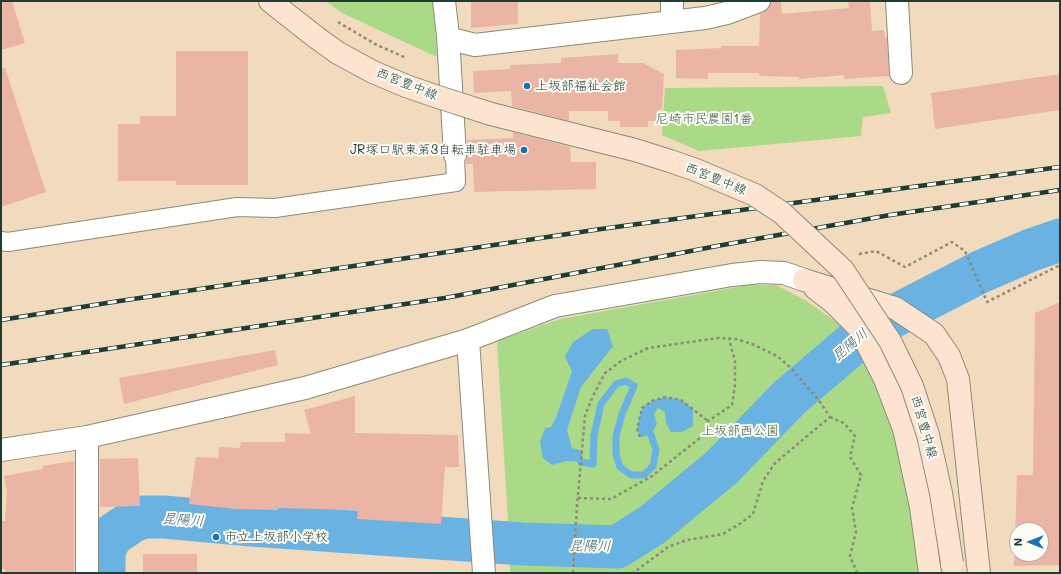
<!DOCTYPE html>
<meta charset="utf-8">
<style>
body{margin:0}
#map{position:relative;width:1061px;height:574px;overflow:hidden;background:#f2dbbc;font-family:Mali,sans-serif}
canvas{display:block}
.frame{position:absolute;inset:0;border:2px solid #1f3d34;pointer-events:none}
.north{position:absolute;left:1009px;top:522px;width:40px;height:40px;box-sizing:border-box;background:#fdfcf7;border:1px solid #a4b0a9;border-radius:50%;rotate:270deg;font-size:11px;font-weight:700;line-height:16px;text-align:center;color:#1f3d34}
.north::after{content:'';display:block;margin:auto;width:14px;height:18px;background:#1f6fb2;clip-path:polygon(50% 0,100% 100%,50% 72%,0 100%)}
</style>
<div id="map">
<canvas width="1061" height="574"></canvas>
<div class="frame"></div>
<div class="north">N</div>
</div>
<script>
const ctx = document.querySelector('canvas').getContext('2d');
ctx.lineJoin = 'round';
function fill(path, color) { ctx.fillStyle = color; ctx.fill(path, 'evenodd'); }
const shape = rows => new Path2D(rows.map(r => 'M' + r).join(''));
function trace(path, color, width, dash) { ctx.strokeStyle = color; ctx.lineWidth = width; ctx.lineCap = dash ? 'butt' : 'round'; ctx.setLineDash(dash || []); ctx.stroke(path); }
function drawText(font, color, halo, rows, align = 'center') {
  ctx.font = font + ' Mali,"Klee One",sans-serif'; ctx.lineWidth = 4; ctx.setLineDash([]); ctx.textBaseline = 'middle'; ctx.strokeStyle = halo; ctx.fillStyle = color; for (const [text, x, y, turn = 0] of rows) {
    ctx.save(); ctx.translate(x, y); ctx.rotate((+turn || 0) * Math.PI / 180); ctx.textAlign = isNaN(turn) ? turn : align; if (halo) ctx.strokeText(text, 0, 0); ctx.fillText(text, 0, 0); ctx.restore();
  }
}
const green = shape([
 [326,1,433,1,437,57,342,13],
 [883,86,891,113,863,117,861,136,699,151,662,135,665,88],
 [749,285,776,285,805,300,839,324,854,343,874,376,897,437,915,528,920,573,510,573,510,554,497,341,560,319]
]);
const water = shape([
 [593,329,607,329,613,346,581,387,567,430,572,448,583,451,581,462,566,461,552,465,543,458,540,442,545,428,551,427,556,418,572,371,565,357,573,342],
 [665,397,681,400,693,409,693,426,682,432,671,432,666,423,665,412,658,408,654,414,657,424,651,435,640,437,637,429,642,408,652,401]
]);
const stream = shape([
 [581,462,593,464,594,435,601,404,616,384,626,381,634,386,622,414,616,436,616,454,620,467,631,475,644,475,653,466,656,450,651,435]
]);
const river = shape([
 [104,573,104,551,111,536,133,521,144,517,164,517,252,525,523,544,617,547,652,525,721,468,790,397,871,328,980,272,1031,250,1060,240]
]);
const building = shape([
 [1,1,12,1,25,43,1,50],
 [471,1,518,1,518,24,471,28],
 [771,1,781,1,782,14,849,8,848,1,870,1,872,31,884,30,885,38,887,38,889,76,844,79,844,75,799,79,799,77,759,76,759,73,708,73,708,79,676,78,676,50,721,48,721,46,759,46,760,14,768,9],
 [176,51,248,51,248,185,176,185,176,181,118,181,118,124,140,124,140,116,176,116],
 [618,54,618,63,643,63,664,74,662,109,658,110,658,121,648,121,648,127,620,127,620,121,608,121,608,111,569,111,569,121,512,106,511,91,474,93,473,71,510,69,510,65,561,63,561,58],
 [1,68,5,68,46,192,1,207],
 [1060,74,1060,110,935,129,931,93],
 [513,132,570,147,571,162,596,162,596,189,474,192,473,164,466,164,467,154,467,140,513,138],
 [1060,302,1060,565,1014,566,1017,475,1033,475,1035,313],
 [1017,530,1041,530,1041,554,1017,554],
 [275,350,278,365,124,404,119,378],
 [355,396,355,433,458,435,459,467,445,467,441,524,357,519,358,510,278,508,278,510,236,509,189,504,196,457,218,458,219,447,240,448,241,442,285,442,285,433,311,434,304,410],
 [138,458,140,506,100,507,100,459],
 [74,461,74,573,5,573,5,569,2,569,2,521,5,521,7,492,4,476,43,469,42,466],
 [143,554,197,554,197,573,143,573]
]);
const path = shape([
 [338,22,375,44,406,58],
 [859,254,876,251,905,267,952,242,965,251,987,302,1060,265],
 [830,417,844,423,855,436,850,457,861,475,852,508,856,532,850,556,857,573],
 [640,437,637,429,642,408,652,401,665,397,681,400,708,421],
 [578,498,611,499,652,476,710,430,708,421,732,405,735,385,735,361,729,339],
 [573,573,577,506,585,416,593,396,605,373,621,361,648,348,718,338,736,339,752,344,777,356,790,367,820,402,830,417,775,463,763,481,753,514,741,523,723,534,687,540,668,547,633,573]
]);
const pedestrian = shape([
 [1,241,8,242,237,207,275,208,456,182,455,155]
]);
const minor = shape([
 [444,1,448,36,455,40,475,45,705,18,727,13,759,1],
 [897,1,901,73],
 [672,22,672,1],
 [448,36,455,155],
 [468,340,484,573],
 [87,573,87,437]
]);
const tertiary = shape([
 [1,450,87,437,305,388,468,340,555,306,732,275,761,272,784,273,804,280]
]);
const secondary = shape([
 [270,1,317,38],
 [804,280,895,308,934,334,949,356,958,379,979,573],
 [815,288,833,302,859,328,885,379,904,429,921,507,930,573]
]);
const rail = shape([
 [1,320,113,302,601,229,1060,167],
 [1,365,445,298,717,246,890,215,1060,190]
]);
const secondaryBridge = shape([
 [317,38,338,53,373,72,406,86,435,96,491,114,635,150,670,161,696,170,755,195,782,213,843,270,890,341,912,386,928,435,941,493,952,563]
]);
const markers = [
 [527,86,4,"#1f6fb2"],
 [524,150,4,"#1f6fb2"],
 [216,537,4,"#1f6fb2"]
];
const streetNames = [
 ["西宮豊中線",407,84,22],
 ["西宮豊中線",716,179,22],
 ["西宮豊中線",924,427,74]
];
const poiNames = [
 ["上坂部福祉会館",535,86],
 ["JR塚口駅東第3自転車駐車場",516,150,"right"],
 ["市立上坂部小学校",224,537]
];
const parkNames = [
 ["尼崎市民農園1番",704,119],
 ["上坂部西公園",740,431]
];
const waterNames = [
 ["昆陽川",850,345,-40],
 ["昆陽川",183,520,4],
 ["昆陽川",590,546,1]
];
fill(green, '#aad987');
fill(water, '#6ab2e2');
trace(stream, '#6ab2e2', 7);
trace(river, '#6ab2e2', 43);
fill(building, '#eab5a4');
trace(pedestrian, '#888c78', 20);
trace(minor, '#888c78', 24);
trace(tertiary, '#888c78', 24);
trace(secondary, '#888c78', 24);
trace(path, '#888c78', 2.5, [3, 3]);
trace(pedestrian, '#fff', 18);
trace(minor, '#fff', 22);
trace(tertiary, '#fff', 22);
trace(secondary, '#fde4d1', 22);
trace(rail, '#1f3d34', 4.5);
trace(rail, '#fdfcf7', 3, [9]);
trace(secondaryBridge, '#888c78', 24, []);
trace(secondaryBridge, '#fde4d1', 22);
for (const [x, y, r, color] of markers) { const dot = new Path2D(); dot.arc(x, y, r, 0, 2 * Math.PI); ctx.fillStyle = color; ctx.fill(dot); trace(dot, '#fdfcf7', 1.5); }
drawText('13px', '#1f3d34', '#fdfcf7', streetNames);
drawText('13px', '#1f3d34', '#fdfcf7', poiNames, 'left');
drawText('13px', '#3b5c45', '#fdfcf7', parkNames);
drawText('italic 14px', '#366068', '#fdfcf7', waterNames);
</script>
